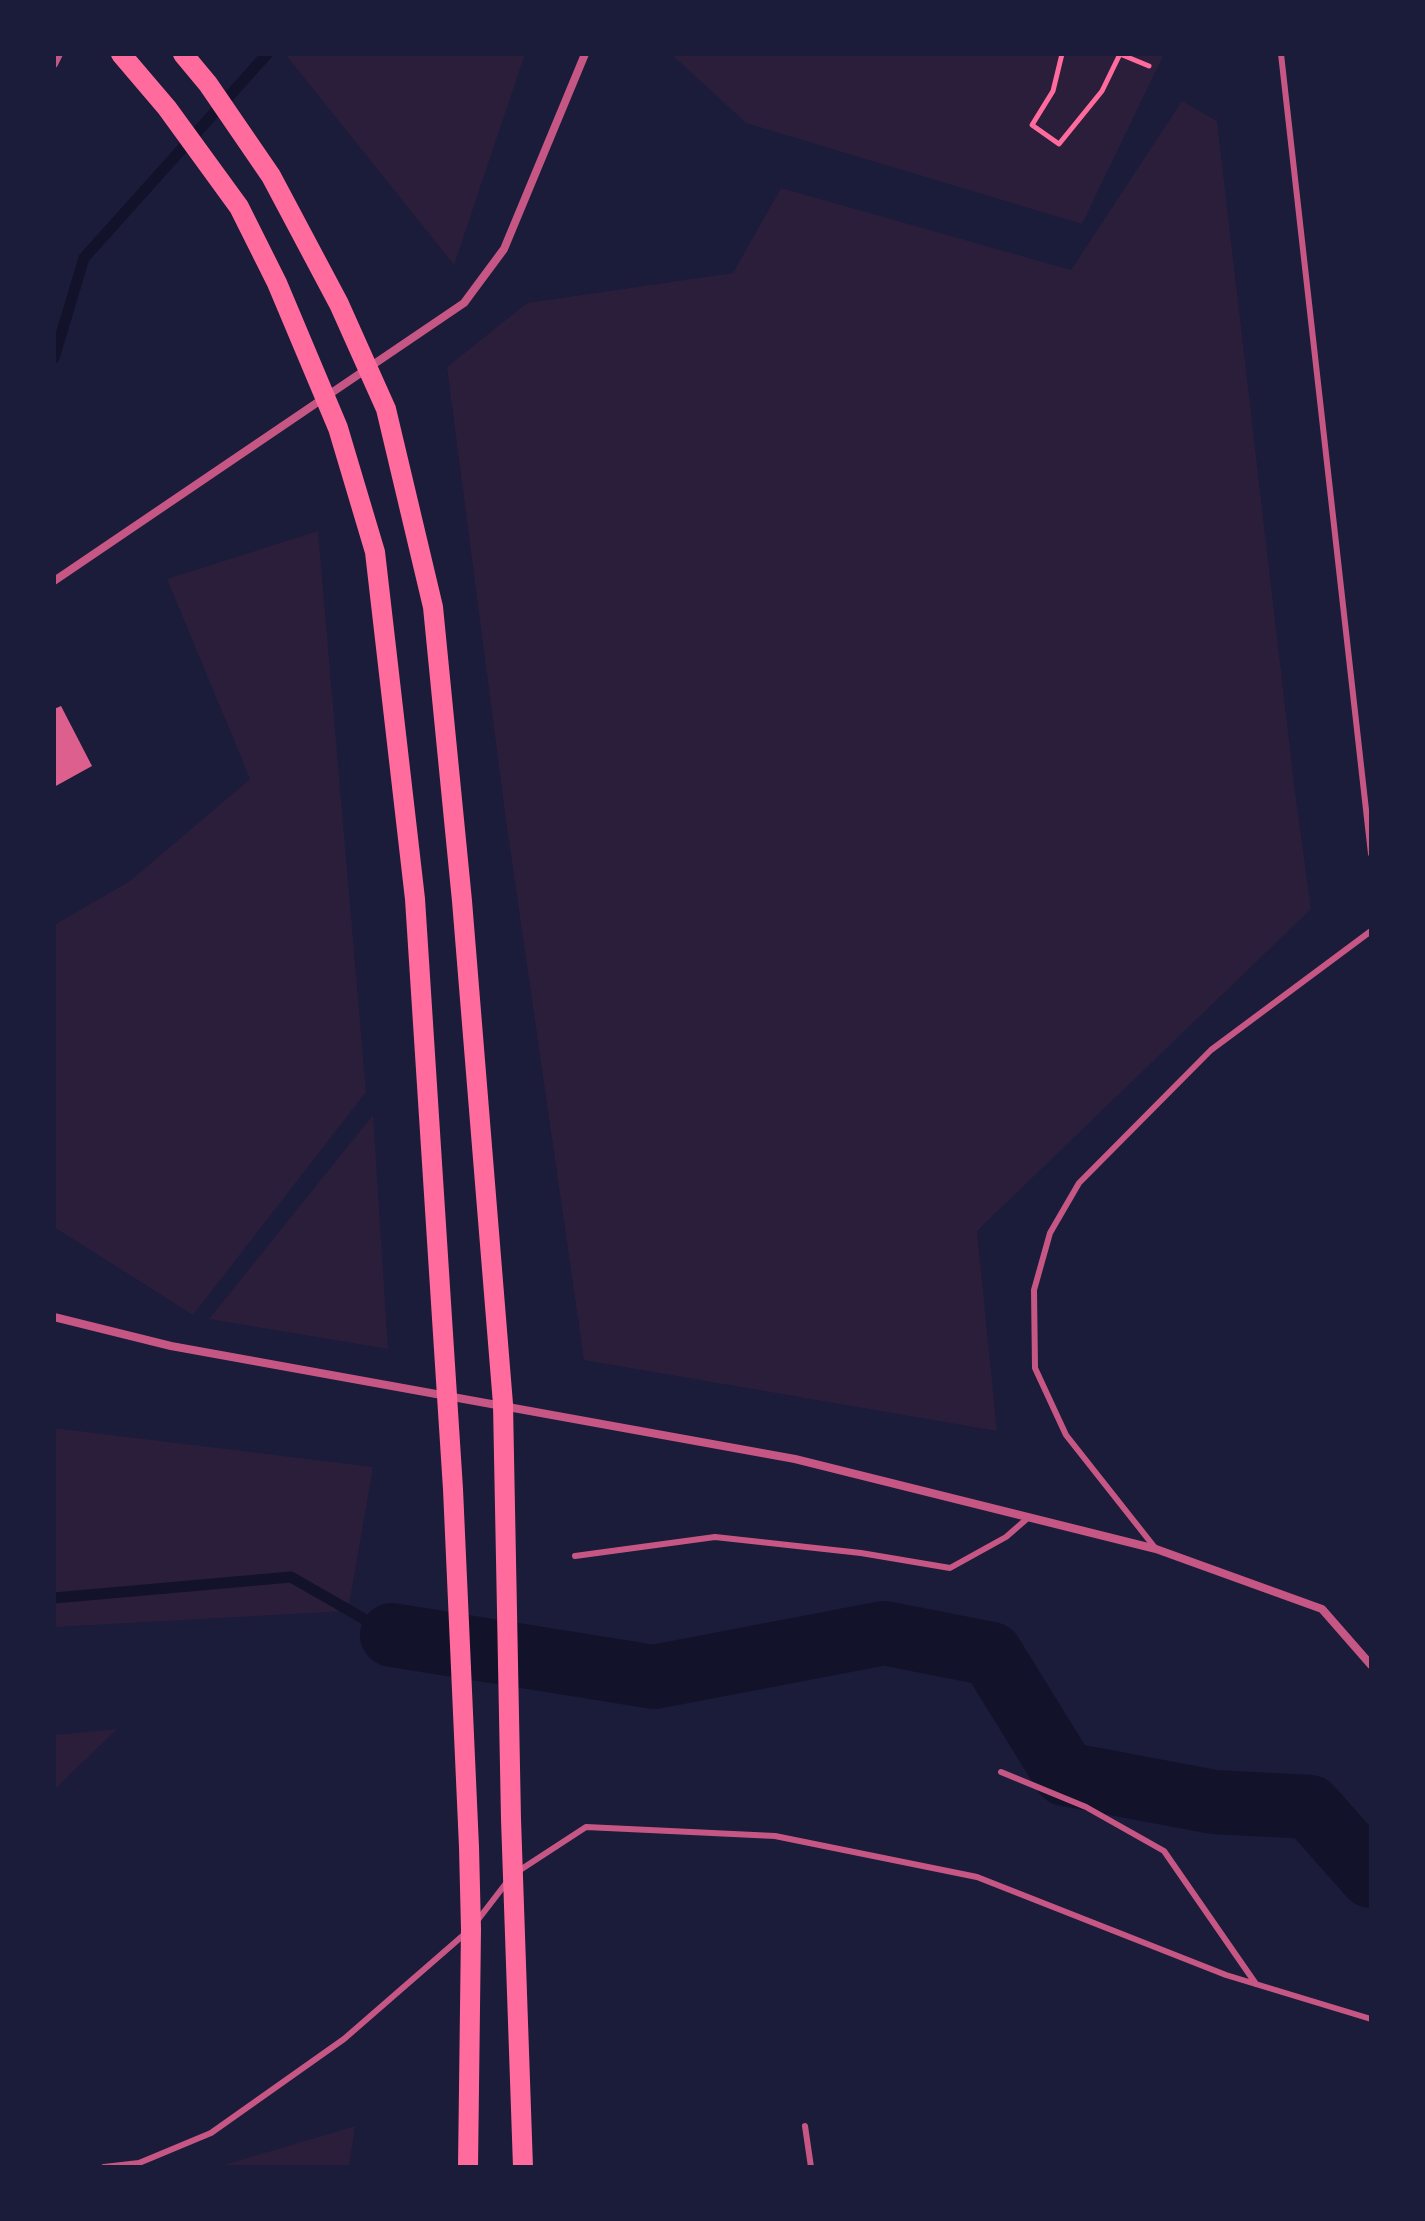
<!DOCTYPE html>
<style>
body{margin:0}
#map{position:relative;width:1425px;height:2221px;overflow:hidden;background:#1b1b3a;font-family:"Noto Sans",sans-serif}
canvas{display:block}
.frame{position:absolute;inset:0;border:56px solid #1b1b3a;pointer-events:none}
</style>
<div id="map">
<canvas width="1425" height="2221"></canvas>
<div class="frame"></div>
</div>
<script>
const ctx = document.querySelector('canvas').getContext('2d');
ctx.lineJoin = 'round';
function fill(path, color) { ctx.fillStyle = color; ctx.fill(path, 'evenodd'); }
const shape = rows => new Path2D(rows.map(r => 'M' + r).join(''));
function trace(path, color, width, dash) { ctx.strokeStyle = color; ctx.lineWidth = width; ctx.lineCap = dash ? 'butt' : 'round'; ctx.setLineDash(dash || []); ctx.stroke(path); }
const green = shape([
 [285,54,525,54,454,265],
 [671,54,1164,54,1082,224,746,123],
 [1182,101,1217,121,1294,784,1311,909,977,1231,997,1431,584,1360,506,820,447,367,527,303,733,273,781,188,1071,270],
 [318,531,366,1092,193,1315,54,1227,54,925,130,881,250,779,167,579],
 [373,1115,388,1349,209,1319],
 [54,1428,373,1467,348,1611,54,1627],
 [117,1729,54,1790,54,1735],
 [355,2126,349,2167,217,2167]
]);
const stream = shape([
 [54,358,84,258,267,54],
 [54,1598,291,1577,392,1635]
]);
const river = shape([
 [392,1635,654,1677,884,1633,991,1654,1065,1774,1214,1802,1310,1807,1371,1876]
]);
const building = shape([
 [61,706,92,766,54,787,54,709]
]);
const path = shape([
 [1062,54,1053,91,1032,125,1059,144,1102,91,1120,54],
 [1120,54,1149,66]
]);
const service = shape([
 [1281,54,1371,854],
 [1156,1549,1066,1435,1035,1368,1034,1290,1050,1233,1079,1183,1211,1050,1371,931],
 [575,1556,715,1537,861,1553,950,1568,1006,1537,1029,1517],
 [1001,1772,1086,1807,1164,1851,1256,1984],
 [517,1872,586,1827,775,1836,977,1877,1226,1975,1371,2019],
 [477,1921,507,1882],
 [805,2126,811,2167],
 [104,2167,139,2163,211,2133,344,2039,467,1932]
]);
const minor = shape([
 [54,64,59,54],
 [54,581,464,303,504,249,585,54],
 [54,1317,171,1346,795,1459,1156,1549,1322,1609,1371,1665]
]);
const primary = shape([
 [121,54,167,108,239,207,277,283,338,428,375,552,415,899,453,1489,469,1847,471,1929,468,2167],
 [183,54,208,84,271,176,339,304,386,409,433,607,462,901,503,1404,511,1819,523,2167]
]);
fill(green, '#2a1e3b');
trace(stream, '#12122b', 11);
trace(river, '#12122b', 64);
fill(building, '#dd5f8e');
trace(path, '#ff6b9d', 5);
trace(service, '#c65784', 6);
trace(minor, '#c65784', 8);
trace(primary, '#ff6b9d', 20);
</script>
